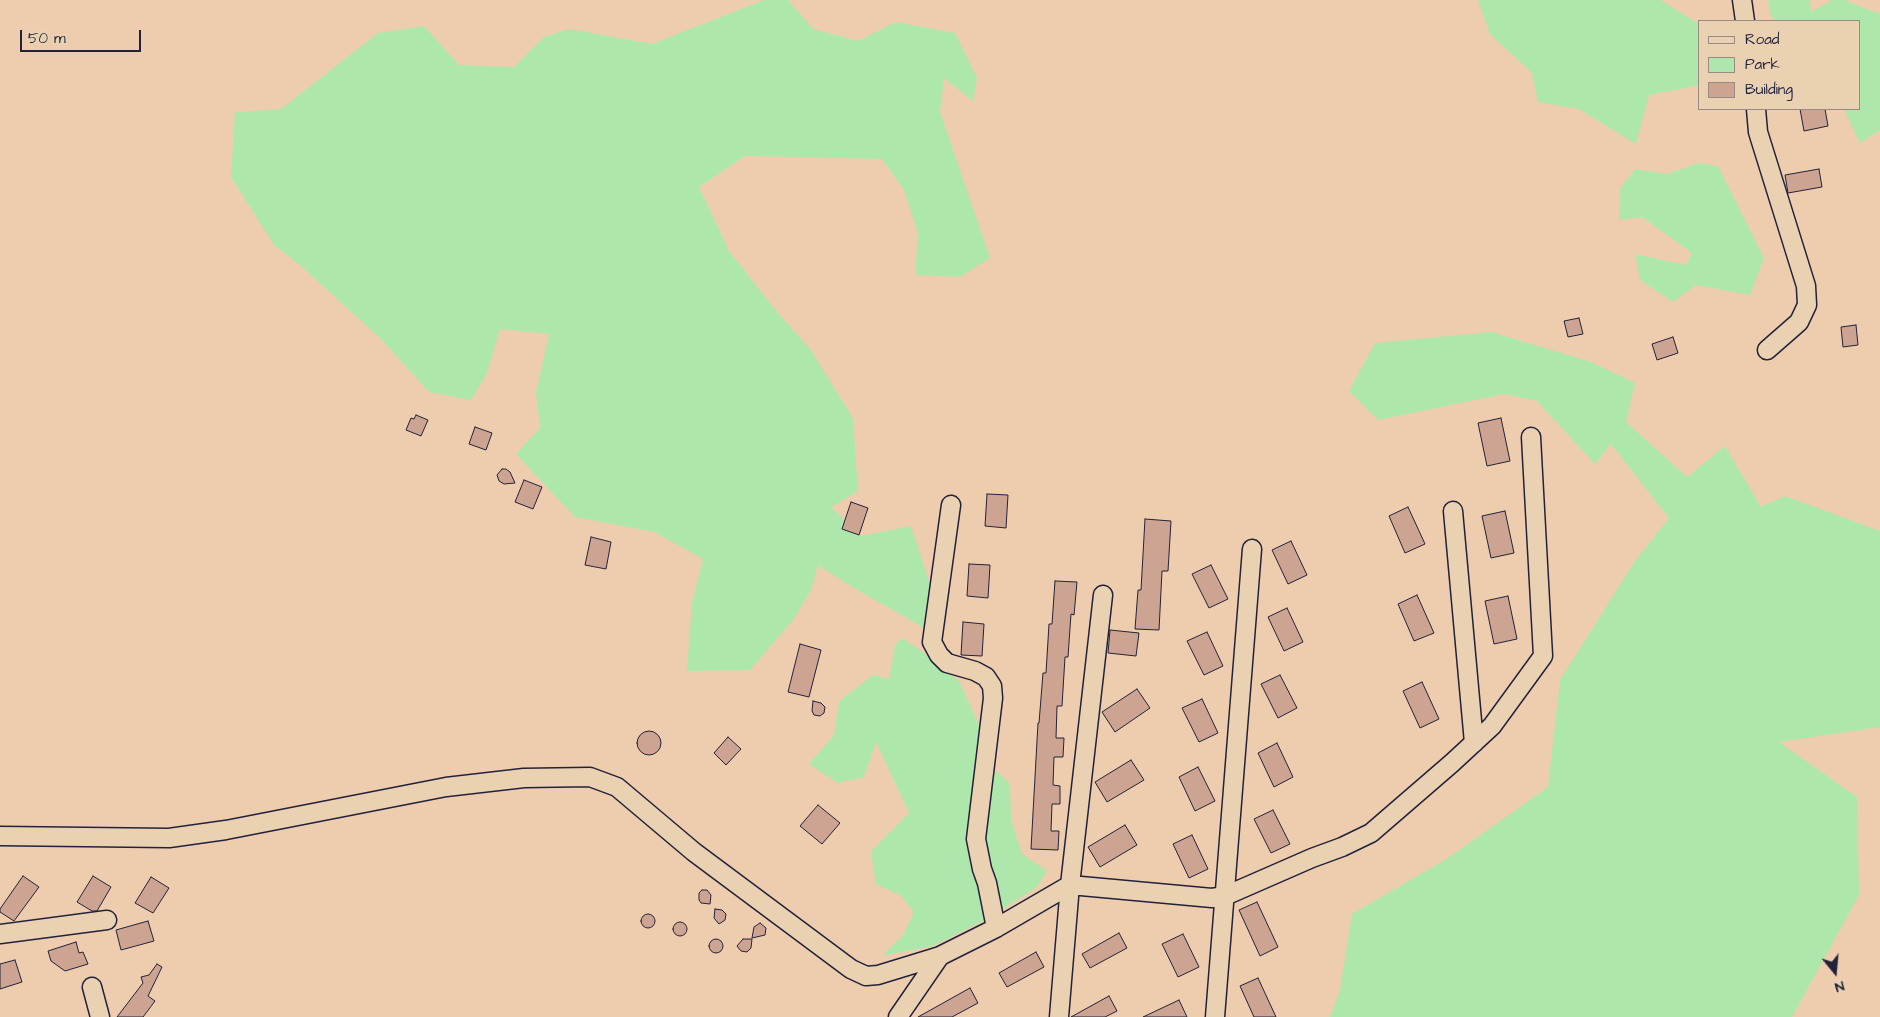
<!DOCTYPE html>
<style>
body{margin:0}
#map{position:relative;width:1880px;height:1017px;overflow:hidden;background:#eecdaf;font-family:"Architects Daughter",sans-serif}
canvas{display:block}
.legend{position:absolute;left:1698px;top:20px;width:162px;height:90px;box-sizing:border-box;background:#ead1b2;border:1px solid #9a8b82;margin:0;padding:6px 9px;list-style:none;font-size:15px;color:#22223b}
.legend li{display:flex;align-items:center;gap:10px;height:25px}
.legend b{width:25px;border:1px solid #9a8b82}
.north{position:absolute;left:1810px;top:947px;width:50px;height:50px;-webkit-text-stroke:4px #ead1b2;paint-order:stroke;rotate:163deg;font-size:14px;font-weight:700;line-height:20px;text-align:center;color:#22223b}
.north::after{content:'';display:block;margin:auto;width:18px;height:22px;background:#22223b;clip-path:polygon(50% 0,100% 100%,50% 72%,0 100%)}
.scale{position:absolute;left:20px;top:30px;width:121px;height:22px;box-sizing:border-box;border:2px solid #22223b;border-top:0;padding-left:6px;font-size:15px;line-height:18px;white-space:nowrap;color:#22223b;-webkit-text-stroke:4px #ead1b2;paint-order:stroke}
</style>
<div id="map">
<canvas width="1880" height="1017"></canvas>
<ul class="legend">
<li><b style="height:6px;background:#ead1b2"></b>Road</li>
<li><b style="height:14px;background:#aee7ab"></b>Park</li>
<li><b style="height:14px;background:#cca491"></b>Building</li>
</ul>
<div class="north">N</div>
<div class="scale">50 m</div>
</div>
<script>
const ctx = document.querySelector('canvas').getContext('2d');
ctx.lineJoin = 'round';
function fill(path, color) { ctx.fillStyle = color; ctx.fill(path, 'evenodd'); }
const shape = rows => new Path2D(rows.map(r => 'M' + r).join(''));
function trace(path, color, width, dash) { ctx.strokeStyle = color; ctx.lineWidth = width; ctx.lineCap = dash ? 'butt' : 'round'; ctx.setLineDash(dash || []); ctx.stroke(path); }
const green = shape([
 [764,0,788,0,813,29,858,41,896,22,955,33,977,78,973,101,944,78,940,112,990,258,960,277,915,275,918,233,904,190,882,159,745,156,699,187,729,251,777,312,810,349,853,418,858,491,831,507,861,536,911,526,935,601,926,629,849,585,818,565,811,590,793,620,750,670,687,671,692,603,703,559,654,532,575,517,516,454,540,428,536,393,549,334,500,329,487,373,471,400,429,392,381,339,300,265,274,245,231,177,235,112,281,109,378,33,424,26,459,65,514,67,544,37,569,29,652,44],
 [1478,0,1660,0,1699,24,1699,85,1649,95,1636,144,1579,109,1538,102,1532,73,1490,34],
 [1768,0,1810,0,1811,12,1832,0,1844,0,1880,14,1880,130,1860,143,1844,109,1859,109,1859,21,1777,21,1771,16],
 [1699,163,1718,166,1764,258,1750,295,1696,285,1673,302,1640,280,1635,254,1686,265,1692,253,1642,217,1619,220,1620,189,1635,169,1667,174],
 [1492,332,1591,362,1635,383,1626,422,1687,477,1725,446,1761,507,1785,496,1880,531,1880,727,1779,742,1857,797,1859,895,1792,1017,1330,1017,1340,990,1352,914,1448,858,1548,787,1560,680,1635,561,1669,518,1611,444,1595,464,1537,401,1504,394,1378,420,1349,391,1375,343],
 [902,638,920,650,959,681,984,736,992,767,1010,784,1011,820,1022,854,1047,871,1037,887,987,919,933,946,882,956,903,935,914,912,900,895,876,884,871,851,909,813,876,742,864,777,838,783,809,764,834,735,839,701,873,675,889,679,895,645]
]);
const building = shape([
 [1800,109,1825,109,1828,126,1804,131,1800,109],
 [1819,169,1822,187,1788,193,1785,175,1819,169],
 [1579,318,1583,334,1568,337,1564,321,1579,318],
 [1856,325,1858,345,1843,347,1841,327,1856,325],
 [1673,337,1678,353,1657,360,1652,344,1673,337],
 [416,415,428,420,421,436,406,430,411,418,414,419,416,415],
 [1501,418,1510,461,1487,466,1478,423,1501,418],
 [475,427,492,433,486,450,469,444,475,427],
 [502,469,506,469,510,472,515,483,504,484,499,481,497,475,502,469],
 [524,480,542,487,533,509,515,502,524,480],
 [987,494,1008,495,1006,528,985,526,987,494],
 [851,502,868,508,859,535,842,529,851,502],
 [1408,507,1425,544,1405,553,1389,516,1408,507],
 [1505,511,1514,553,1491,558,1482,516,1505,511],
 [1145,519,1171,521,1168,571,1162,571,1159,630,1135,629,1138,590,1141,590,1145,519],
 [591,537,611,542,606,569,585,565,591,537],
 [1291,541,1307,575,1288,584,1272,550,1291,541],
 [969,564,990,565,988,598,967,596,969,564],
 [1211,565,1228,599,1209,608,1192,574,1211,565],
 [1055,581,1077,582,1074,615,1071,614,1068,657,1065,657,1062,706,1057,706,1056,738,1064,738,1063,757,1054,757,1053,785,1060,786,1060,804,1052,804,1051,831,1059,831,1058,850,1031,849,1038,723,1039,723,1043,673,1046,673,1049,624,1052,624,1055,581],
 [1417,595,1434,633,1414,641,1398,604,1417,595],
 [1508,596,1517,639,1494,644,1485,601,1508,596],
 [1287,608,1303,642,1284,651,1268,617,1287,608],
 [963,622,984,624,982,656,961,655,963,622],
 [1110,630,1139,633,1136,656,1108,653,1110,630],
 [1207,632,1223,666,1204,675,1187,641,1207,632],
 [800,644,821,650,809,697,788,692,800,644],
 [1280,675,1297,708,1278,718,1261,684,1280,675],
 [1422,682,1439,719,1420,728,1403,691,1422,682],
 [1137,689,1150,708,1115,732,1102,712,1137,689],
 [1202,699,1218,733,1199,742,1182,708,1202,699],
 [813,701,821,703,825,707,824,713,820,716,814,715,812,711,813,701],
 '637 743a12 12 0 1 1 24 0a12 12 0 1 1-24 0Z',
 [728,737,741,749,726,765,714,753,728,737],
 [1277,743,1293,777,1274,787,1258,753,1277,743],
 [1131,760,1144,780,1107,802,1095,782,1131,760],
 [1198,767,1215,801,1195,811,1179,777,1198,767],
 [818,805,840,823,822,844,800,826,818,805],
 [1273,810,1290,844,1271,853,1254,819,1273,810],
 [1125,825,1137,845,1100,867,1088,847,1125,825],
 [1192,835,1208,869,1189,878,1173,844,1192,835],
 [23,876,39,887,14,921,0,912,0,909,23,876],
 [93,876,111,887,97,911,92,911,77,902,93,876],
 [151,877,169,888,153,913,135,903,151,877],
 [702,890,707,890,711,895,710,904,701,903,699,900,699,893,702,890],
 [1257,902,1278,947,1260,956,1239,910,1257,902],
 [715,909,722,910,726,914,725,920,719,924,714,918,715,909],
 '641 921a7 7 0 1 1 14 0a7 7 0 1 1-14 0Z',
 [148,921,154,941,121,950,116,930,148,921],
 '673 929a7 7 0 1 1 14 0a7 7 0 1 1-14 0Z',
 [760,923,766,928,765,935,752,938,754,927,760,923],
 [1119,933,1127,948,1090,968,1082,954,1119,933],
 [1183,934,1199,967,1178,977,1162,944,1183,934],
 [743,939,752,939,751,948,747,952,741,951,737,946,743,939],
 '709 946a7 7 0 1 1 14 0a7 7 0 1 1-14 0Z',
 [76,942,79,953,83,952,88,964,65,971,51,961,48,951,76,942],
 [1036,952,1044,967,1007,987,999,973,1036,952],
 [15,960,22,982,0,989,0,964,15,960],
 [157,964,162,967,148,996,155,1001,143,1017,117,1017,143,983,141,977,149,975,157,964],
 [1258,978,1276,1017,1254,1017,1240,986,1258,978],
 [970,988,978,1003,952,1017,918,1017,970,988],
 [1109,996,1117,1011,1105,1017,1071,1017,1109,996],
 [1179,1000,1187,1017,1143,1017,1179,1000]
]);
const street = shape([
 [1742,0,1745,21],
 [1756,109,1758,132,1806,286,1807,305,1799,322,1767,350],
 [951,505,932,642,939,655,947,663,975,671,986,677,992,686,993,698,976,839,982,869,987,883,996,928],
 [1453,511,1474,743],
 [0,836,169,838,226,830,446,787,524,778,590,777,617,787,694,852,851,969,866,976,878,975,940,956,996,928,1070,885,1212,898,1225,896,1312,858,1342,847,1371,833,1452,763,1492,726,1543,656,1531,437],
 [0,934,107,920],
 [92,987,100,1017],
 [898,1017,940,956],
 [1059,1017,1070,885,1103,595],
 [1215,1017,1252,549]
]);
fill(green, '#aee7ab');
fill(building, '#cca491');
trace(building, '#22223b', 1);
trace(street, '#22223b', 21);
trace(street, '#ead1b2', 18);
</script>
